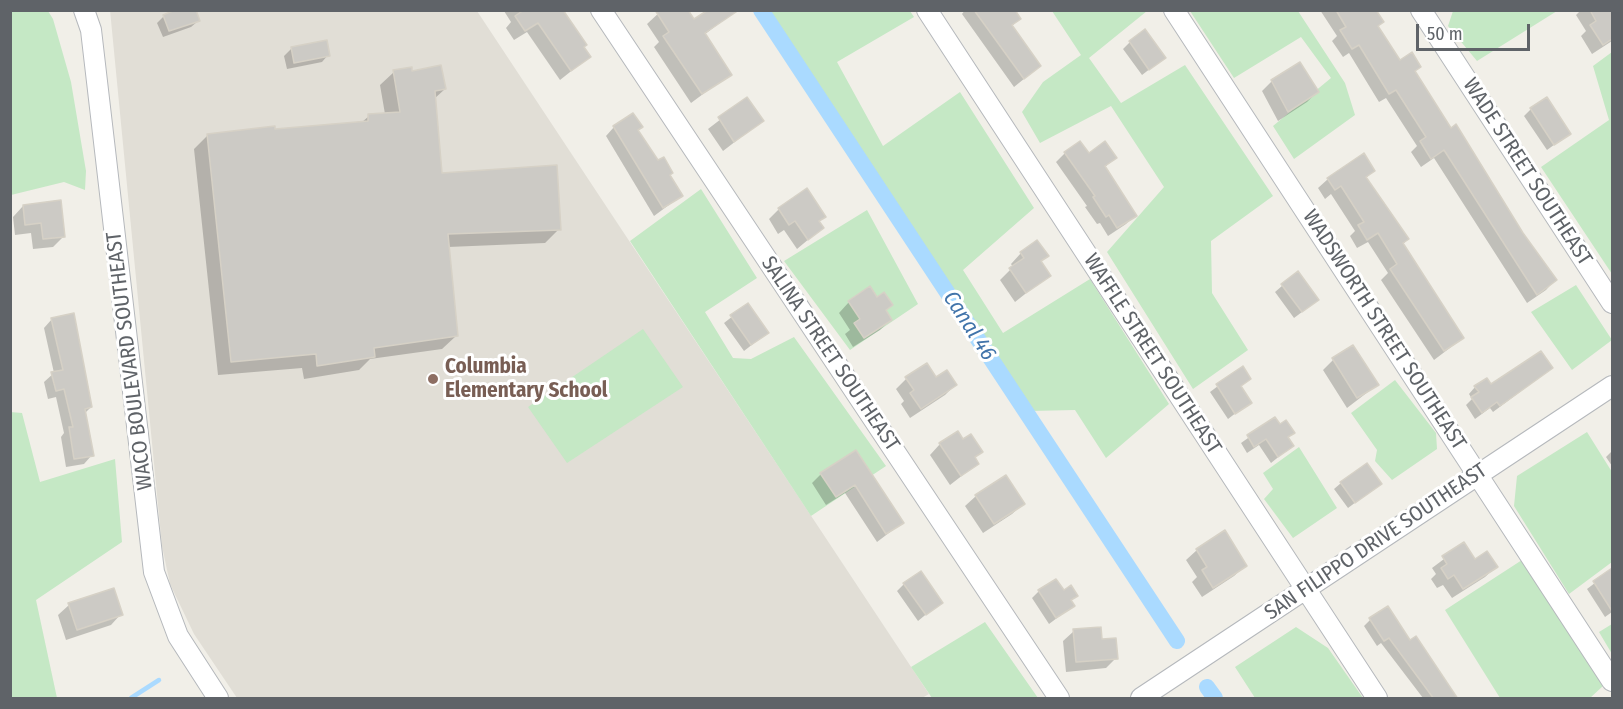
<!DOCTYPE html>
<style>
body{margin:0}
#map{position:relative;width:1623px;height:709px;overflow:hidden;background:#f1efe8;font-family:"Fira Sans Condensed",sans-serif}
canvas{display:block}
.frame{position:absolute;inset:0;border:12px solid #5f6368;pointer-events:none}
.scale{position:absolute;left:1416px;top:24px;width:114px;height:27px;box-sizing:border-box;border:3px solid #5f6368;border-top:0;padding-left:8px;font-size:18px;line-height:21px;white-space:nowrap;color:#5f6368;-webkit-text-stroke:4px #fff;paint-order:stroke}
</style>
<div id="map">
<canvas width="1623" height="709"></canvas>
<div class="frame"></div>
<div class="scale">50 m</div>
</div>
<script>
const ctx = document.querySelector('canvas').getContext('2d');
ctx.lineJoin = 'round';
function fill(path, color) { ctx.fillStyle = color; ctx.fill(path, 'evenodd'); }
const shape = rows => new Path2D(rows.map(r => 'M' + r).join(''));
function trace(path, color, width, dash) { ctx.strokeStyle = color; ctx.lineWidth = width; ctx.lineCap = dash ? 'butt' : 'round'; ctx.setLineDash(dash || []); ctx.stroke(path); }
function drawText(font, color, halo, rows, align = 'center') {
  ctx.font = font + ' "Fira Sans Condensed",sans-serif'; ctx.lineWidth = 6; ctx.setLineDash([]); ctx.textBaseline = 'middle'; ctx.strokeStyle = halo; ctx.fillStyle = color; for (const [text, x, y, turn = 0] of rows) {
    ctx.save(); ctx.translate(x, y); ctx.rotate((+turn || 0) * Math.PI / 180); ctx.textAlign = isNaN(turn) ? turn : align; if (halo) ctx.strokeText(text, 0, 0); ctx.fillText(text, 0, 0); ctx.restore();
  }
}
const education = shape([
 [110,10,477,11,929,694,922,698,237,698,194,634,170,584,162,546]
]);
const green = shape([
 [11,10,48,11,53,19,71,82,86,171,85,190,64,182,11,195],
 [766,11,910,11,914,17,837,62,883,146,960,92,1034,208,963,270,1003,333,1090,279,1169,404,1106,458,1075,410,1030,411],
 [1052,11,1147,11,1089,58,1121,103,1185,65,1273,196,1211,241,1212,293,1248,350,1193,389,1107,252,1164,187,1111,106,1040,143,1022,112,1043,82,1081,55],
 [1190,11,1298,11,1345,83,1355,115,1294,159,1273,126,1331,78,1301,37,1234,78],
 [1453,11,1453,10,1557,11,1477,61,1448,26],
 [1612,52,1612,274,1541,167,1609,120,1593,66],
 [701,189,757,278,705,312,733,358,751,359,794,337,886,466,811,516,630,241],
 [867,210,918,304,850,350,784,261],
 [1576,285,1612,340,1572,370,1531,312],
 [643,329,683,387,567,463,528,407],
 [1395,380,1436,433,1437,449,1392,480,1375,461,1377,450,1351,413],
 [10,412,22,413,40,482,115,459,122,542,36,600,57,698,11,698],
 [1587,432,1612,472,1612,562,1569,594,1514,506,1517,476],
 [1299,447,1337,508,1293,538,1264,499,1273,489,1263,473],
 [1522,560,1603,686,1590,698,1500,698,1445,610],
 [985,622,1038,698,932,698,911,667],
 [1612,624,1612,654,1599,632],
 [1296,627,1328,648,1363,698,1255,698,1235,667]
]);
const shadow = shape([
 [556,10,589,57,560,80,527,32,514,40,506,28,511,22,504,11],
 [662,10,694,22,730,15,704,35,730,74,691,103,654,47,659,42,647,24],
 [965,10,1013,10,1019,19,1011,27,1040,66,1014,87,962,14],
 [1320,10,1365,10,1400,62,1413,72,1450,130,1555,280,1546,290,1527,303,1434,158,1421,167,1411,152,1417,146,1386,98,1379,102,1349,53,1343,57,1332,41,1337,36],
 [1581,10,1612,10,1612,41,1592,54,1581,36,1586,31,1576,15],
 [164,16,198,21,191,27,163,37,157,23],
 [326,42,328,55,322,62,287,69,284,56,291,49],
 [1130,42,1164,58,1142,75,1123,49],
 [394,72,411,72,445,89,434,99,441,174,559,229,545,243,448,247,456,336,442,349,370,359,359,370,304,379,302,368,218,375,194,149,208,135,361,123,369,116,385,114,380,85],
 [1272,81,1317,92,1307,102,1278,121,1262,91],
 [747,99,762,121,723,151,708,129],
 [1531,109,1569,134,1547,150,1524,116],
 [614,127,641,127,637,131,681,196,654,216,606,136],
 [1065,153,1115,158,1104,168,1135,215,1126,224,1108,236,1100,223,1097,224,1085,207,1087,206,1056,162],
 [1373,171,1365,179,1408,239,1402,245,1463,338,1434,360,1381,280,1388,273,1368,242,1357,248,1350,236,1355,231,1331,194,1325,199,1318,188,1328,179],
 [23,206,64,236,53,247,33,249,31,233,15,235,13,217],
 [779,209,824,217,818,223,822,228,797,249,784,230,778,234,769,219],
 [1021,253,1047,255,1040,262,1049,275,1015,302,1000,280,1013,267,1011,264],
 [1297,273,1310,306,1294,318,1275,292],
 [849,302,885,311,890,320,880,330,853,347,845,334,850,330,839,313],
 [747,305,767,333,744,351,724,323],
 [52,319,91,407,85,413,92,455,84,464,66,467,61,437,64,433,56,397,48,399,44,382,54,373,44,328],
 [1333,360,1377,385,1347,408,1323,370],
 [1242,368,1250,379,1240,387,1250,402,1228,419,1210,392],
 [1552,368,1493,412,1490,408,1475,419,1466,405,1472,399,1469,394,1475,387,1491,387],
 [906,379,936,379,955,385,945,395,910,418,901,404,904,401,896,389],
 [1275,419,1279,426,1293,432,1287,438,1292,446,1271,463,1259,445,1247,453,1241,443],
 [963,441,981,452,974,459,977,464,950,485,930,455,940,444],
 [1612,451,1612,466,1606,457],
 [855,452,902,523,877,542,845,493,826,505,812,483,821,474],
 [1341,483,1380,484,1348,508,1334,489],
 [976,496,1023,504,1012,514,983,533,965,506],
 [1464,544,1474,561,1496,567,1485,577,1452,598,1443,585,1437,588,1431,579,1436,574,1432,568],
 [1197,550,1245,566,1234,576,1202,597,1192,582,1197,577,1186,560],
 [1608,573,1612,579,1612,612,1605,617,1587,589],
 [904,584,941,602,918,621,897,591],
 [113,590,121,614,111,625,66,640,58,615,69,605],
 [1039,591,1063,592,1076,596,1070,602,1073,606,1049,624,1032,598],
 [1370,620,1410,643,1456,698,1423,698,1381,643,1377,646,1364,626],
 [1074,631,1100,641,1116,658,1106,668,1066,672,1063,641]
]);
const stream = shape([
 [131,698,159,680]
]);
const canal = shape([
 [761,10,1177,641],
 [1207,687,1215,698]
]);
const building = shape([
 [175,10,196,10,200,21,169,31,163,15,175,10],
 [524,10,563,10,587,45,584,47,591,57,571,71,538,23,525,31,515,16,524,10],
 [655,10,688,10,694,19,708,10,739,10,705,33,732,75,702,94,663,36,669,32,655,10],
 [974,10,1015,10,1021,19,1012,25,1041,66,1024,79,974,10],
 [1336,10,1376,10,1384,22,1378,26,1400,60,1412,52,1421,67,1415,71,1451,128,1456,124,1523,233,1557,280,1537,295,1444,150,1431,159,1420,141,1426,137,1396,90,1389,94,1359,45,1352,49,1340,30,1346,27,1336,10],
 [1590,10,1612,10,1612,39,1603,45,1590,25,1596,21,1590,10],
 [1145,29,1166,58,1149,70,1129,41,1145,29],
 [327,40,330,56,294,63,291,47,327,40],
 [1300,62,1319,92,1288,112,1271,80,1300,62],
 [441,65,446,89,435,91,442,173,557,165,561,230,448,234,458,336,374,348,375,357,317,366,316,354,231,362,207,134,275,126,275,129,368,121,368,114,400,112,393,70,412,67,412,71,441,65],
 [747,97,764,121,734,142,718,117,747,97],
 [1547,97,1571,134,1554,145,1530,108,1547,97],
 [633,113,643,127,638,130,658,160,664,157,673,173,670,175,683,196,663,208,613,126,633,113],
 [1080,141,1089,153,1105,141,1117,158,1105,166,1137,216,1117,228,1109,215,1106,217,1093,197,1095,196,1064,152,1080,141],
 [1364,153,1375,171,1366,177,1409,239,1403,243,1464,338,1444,351,1390,269,1397,264,1378,233,1367,240,1358,225,1364,222,1341,186,1335,190,1327,178,1364,153],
 [807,188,826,217,819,221,824,228,808,240,795,221,789,225,778,208,807,188],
 [61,200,65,237,43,239,41,223,25,225,23,205,61,200],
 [1037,240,1049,256,1041,261,1051,276,1026,293,1009,268,1024,258,1020,252,1037,240],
 [1298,271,1319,300,1302,312,1281,284,1298,271],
 [870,286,877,297,884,292,893,305,886,310,892,320,864,338,854,323,860,319,848,301,870,286],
 [748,303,769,333,751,345,730,315,748,303],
 [74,313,92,407,85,409,94,456,74,459,69,427,73,427,64,389,56,391,51,372,63,370,51,318,74,313],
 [1353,345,1379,385,1357,398,1332,358,1353,345],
 [1541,351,1553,368,1500,406,1497,402,1482,413,1471,397,1479,392,1474,386,1487,378,1491,384,1541,351],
 [927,363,936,377,947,370,957,385,921,409,910,393,914,390,905,377,927,363],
 [1243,366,1251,379,1241,386,1252,403,1235,414,1216,384,1243,366],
 [1275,417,1280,424,1286,420,1295,433,1288,437,1294,446,1278,457,1266,439,1254,447,1247,435,1275,417],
 [958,431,963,439,971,434,983,452,975,457,979,464,961,476,939,443,958,431],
 [856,450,904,523,886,534,855,485,836,497,820,473,856,450],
 [1367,463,1382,484,1355,503,1340,482,1367,463],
 [1006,475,1025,504,994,524,975,495,1006,475],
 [1225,530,1247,566,1213,588,1202,570,1207,567,1196,549,1225,530],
 [1464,542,1475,559,1487,551,1498,567,1463,589,1454,575,1448,579,1441,568,1447,564,1442,556,1464,542],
 [1612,568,1612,611,1593,581,1612,568],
 [921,571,943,603,926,615,903,583,921,571],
 [1056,579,1064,590,1071,585,1078,596,1071,600,1075,606,1056,618,1038,590,1056,579],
 [114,588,123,615,77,630,68,603,114,588],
 [1388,606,1410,640,1416,636,1458,699,1434,699,1389,638,1384,641,1369,618,1388,606],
 [1101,627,1102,639,1116,638,1118,659,1076,662,1073,629,1101,627]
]);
const minor = shape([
 [84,10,91,30,154,572,178,636,218,698],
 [601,10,1059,698],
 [927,10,1377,698],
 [1174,10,1612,681],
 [1421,10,1612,303],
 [1141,698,1612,386]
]);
const markers = [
 [433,379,6,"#8d6e63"]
];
const streetNames = [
 ["WADE STREET SOUTHEAST",1527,172,57],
 ["WADSWORTH STREET SOUTHEAST",1384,330,57],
 ["SALINA STREET SOUTHEAST",830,354,56],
 ["WAFFLE STREET SOUTHEAST",1152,354,57],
 ["WACO BOULEVARD SOUTHEAST",130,361,-97],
 ["SAN FILIPPO DRIVE SOUTHEAST",1376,542,-34]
];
const educationNames = [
 ["Columbia",445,367],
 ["Elementary School",445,391]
];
const waterNames = [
 ["Canal 46",969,326,57]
];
fill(education, '#e1ded6');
fill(green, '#c5e8c5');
fill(shadow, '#0003');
trace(stream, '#aadaff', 4.5);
trace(canal, '#aadaff', 16);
fill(building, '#cccac5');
trace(building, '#d6d1c6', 1.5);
trace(minor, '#b5b8bc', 22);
trace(minor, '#fff', 20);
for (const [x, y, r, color] of markers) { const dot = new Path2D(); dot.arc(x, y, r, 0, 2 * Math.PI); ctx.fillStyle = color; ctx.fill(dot); trace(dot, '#fff', 2); }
drawText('21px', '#5f6368', '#fff', streetNames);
drawText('bold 21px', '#785e54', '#fff', educationNames, 'left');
drawText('italic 22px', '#4174aa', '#fff', waterNames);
</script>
